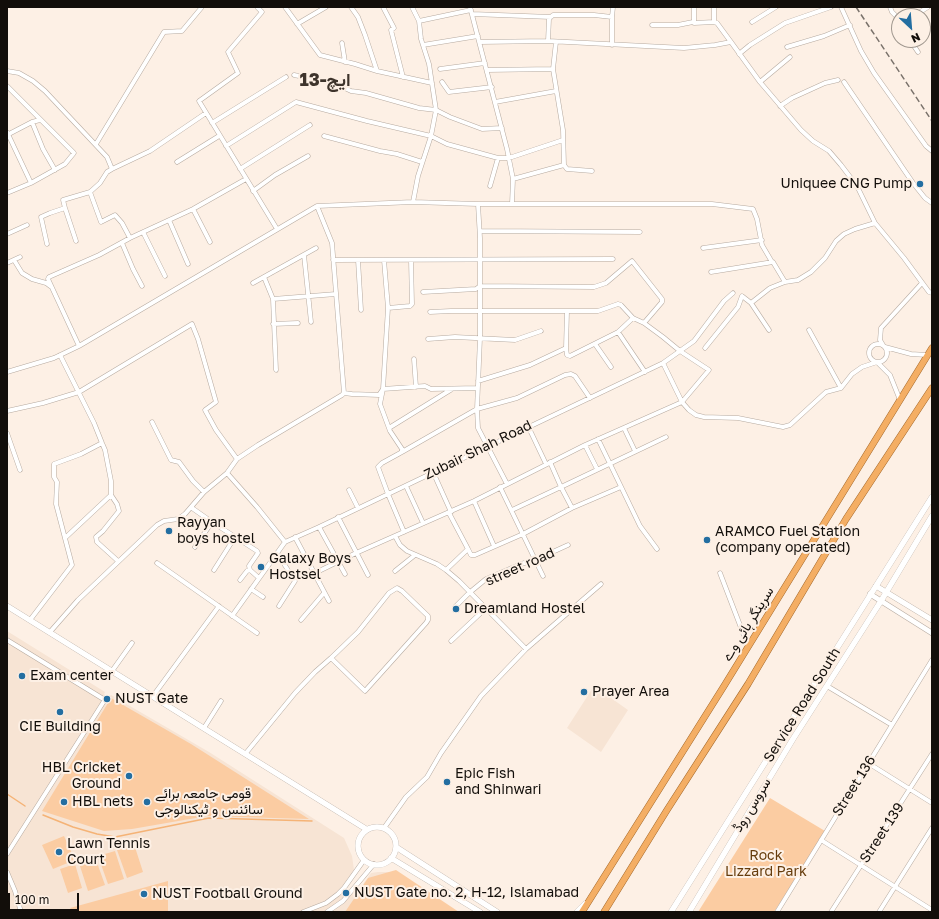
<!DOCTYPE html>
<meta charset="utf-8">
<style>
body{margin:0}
#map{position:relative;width:939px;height:919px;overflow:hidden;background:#fdf0e5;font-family:"Golos Text",sans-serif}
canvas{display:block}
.frame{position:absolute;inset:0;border:8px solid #120e0a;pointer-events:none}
.north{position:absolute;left:891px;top:8px;width:40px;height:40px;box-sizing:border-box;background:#fdf0e5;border:1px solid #9f968d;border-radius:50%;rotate:154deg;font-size:11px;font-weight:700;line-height:16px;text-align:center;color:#120e0a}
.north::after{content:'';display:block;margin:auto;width:14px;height:18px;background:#236ea1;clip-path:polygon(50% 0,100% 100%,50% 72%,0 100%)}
.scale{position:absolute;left:8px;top:893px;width:71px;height:18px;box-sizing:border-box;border:2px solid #120e0a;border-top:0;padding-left:5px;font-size:12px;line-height:14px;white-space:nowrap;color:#120e0a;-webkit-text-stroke:3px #fdf0e5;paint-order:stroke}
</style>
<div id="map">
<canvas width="939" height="919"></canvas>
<div class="frame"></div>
<div class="north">N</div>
<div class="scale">100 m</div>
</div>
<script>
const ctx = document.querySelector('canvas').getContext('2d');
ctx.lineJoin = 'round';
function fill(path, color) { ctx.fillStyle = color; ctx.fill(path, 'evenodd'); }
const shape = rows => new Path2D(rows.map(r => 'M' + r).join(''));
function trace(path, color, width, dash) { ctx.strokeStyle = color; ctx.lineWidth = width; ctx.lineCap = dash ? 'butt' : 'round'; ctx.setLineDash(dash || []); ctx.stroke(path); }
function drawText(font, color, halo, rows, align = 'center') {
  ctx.font = font + ' "Golos Text",Vazirmatn,sans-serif'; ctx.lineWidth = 4; ctx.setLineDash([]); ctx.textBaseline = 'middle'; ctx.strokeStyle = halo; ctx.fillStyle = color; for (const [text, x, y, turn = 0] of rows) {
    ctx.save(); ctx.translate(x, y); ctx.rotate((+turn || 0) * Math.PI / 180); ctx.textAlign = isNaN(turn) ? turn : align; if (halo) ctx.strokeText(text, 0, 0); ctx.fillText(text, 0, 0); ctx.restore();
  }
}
const built = shape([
 [7,631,105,692,104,694,108,697,111,695,209,752,344,838,352,856,354,870,342,887,355,896,371,873,378,872,390,872,402,912,7,912],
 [594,686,628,710,601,752,567,728]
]);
const green = shape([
 [111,698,191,744,309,819,207,816,132,829,104,831,42,811],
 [770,798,825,831,785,895,774,912,698,912],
 [64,836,75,860,53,869,42,845],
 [134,844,143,872,127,878,117,850],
 [115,851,124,879,108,884,98,856],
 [95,857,105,885,88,891,79,863],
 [75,864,82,888,68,893,60,869],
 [396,870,459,912,345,912,368,878],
 [168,881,168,912,73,912,70,908]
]);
const stream = shape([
 [7,794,25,806],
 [43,815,73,827,97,834,115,837,209,818,312,821]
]);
const minor = shape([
 [257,7,262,12,228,52,238,73,199,101,277,229],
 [285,7,320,55,355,64,377,71,432,83],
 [351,7,358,17,365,35,377,71],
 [383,7,394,28,391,30,403,77],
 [412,7,419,21,421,39,429,64,436,110,431,136,418,176,413,202],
 [470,7,507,149,513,179,512,204],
 [694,7,694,23,714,22,717,23,731,42],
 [841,7,861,51,874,73,926,146,932,151],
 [890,7,892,12,899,19],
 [472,14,551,17],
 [914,16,928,7],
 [612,17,613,7],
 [419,21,471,10],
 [714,22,714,7],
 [752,22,776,7],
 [297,24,326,7],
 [652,25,678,25,693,22],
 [910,40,918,52],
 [548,41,549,19,553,15,594,15,612,17,612,45],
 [480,42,548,41,684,48,715,45,731,42,760,82,801,130,813,141,829,151,841,165,857,186,875,223,904,258,929,292,932,293],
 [556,42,553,69,563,130,564,165,567,169,592,171],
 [342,43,345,62],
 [423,45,478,36],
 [787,47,824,36,850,25],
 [739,54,750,45,785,23,831,7],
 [440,69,485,63],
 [487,70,553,69],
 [7,71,19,73,33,81,45,91,107,157,112,169,150,151,206,113],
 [294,75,334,83,351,91,366,93,419,108,436,110,450,117,482,129,502,128],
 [442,82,449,92,492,87],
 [760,82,790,57],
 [844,82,913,183,925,198,932,203],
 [7,86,74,153,65,164,31,183,7,193],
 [495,102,556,91],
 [780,106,792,98,825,83,838,80],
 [32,122,43,149,55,170],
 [212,123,286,77],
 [7,132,31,183],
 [7,135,32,122,40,120],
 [324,136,380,151,397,154,422,162],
 [96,144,164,32,182,31,202,7],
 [226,146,296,102,367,121,431,136,447,144,498,158,509,158,563,140],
 [177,162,219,136],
 [240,169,310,125],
 [513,179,564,165],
 [490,186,498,158],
 [253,191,275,175,308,156],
 [90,192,101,222,115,215,122,223,130,238],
 [478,204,480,238,480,338,477,409,478,428,507,484],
 [65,208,76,241],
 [193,209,210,242],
 [169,220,188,264],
 [480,231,640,232],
 [143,232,165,276],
 [7,234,27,225],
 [122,243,133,269,142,286],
 [47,244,41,217,50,213,65,208,63,200,90,192,100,183,107,172,112,169],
 [703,248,762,240],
 [304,255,311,322],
 [14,260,22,273,32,279,46,283,50,286],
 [333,260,613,259],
 [358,260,361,310],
 [384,260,388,308,383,389,380,404,390,431,402,449,402,452,382,463,378,467,388,494,404,532],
 [7,263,20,257],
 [711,272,773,262,785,282,798,280,811,272,825,258,836,241,844,234,855,229,875,223],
 [264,277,273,299,276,370],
 [253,283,316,248],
 [423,292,476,289,480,286,594,287,606,283,632,261,662,299,662,302,644,323],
 [273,299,336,294],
 [751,303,770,288,785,282],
 [388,308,410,306,412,304,411,260],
 [273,324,298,323],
 [809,330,841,388],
 [618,332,645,372],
 [428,339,455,337,515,340,541,331],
 '869 353a9 9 0 1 1 18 0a9 9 0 1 1-18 0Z',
 [595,344,611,367],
 [883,345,880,340,881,328,922,283],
 [79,346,48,279,49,277,99,255,130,238,193,209,246,179],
 [885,347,911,354,927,355],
 [566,348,567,311],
 [705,348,738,307,742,296,751,303,769,330],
 [60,355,94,423,102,443,105,450,111,481,111,495,65,538],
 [414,359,416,387],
 [663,363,682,402,689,410,696,415,704,417,738,418,783,427,790,425,826,392,841,388,852,374,862,367,877,362,890,375,900,400],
 [7,372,54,358,79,346,317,206,413,202,478,204,712,204,753,209,757,219,762,245,772,262],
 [478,381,530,365,566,348,567,355,570,356,618,332,633,318],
 [344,393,352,394,379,395,383,389,425,386,431,389,477,388],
 [7,411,43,403,79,392,192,324,198,339,216,402,205,410,216,430,237,459],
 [152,422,171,460,179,462,193,481,204,492],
 [528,426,546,464],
 [389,428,452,389],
 [624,428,635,451],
 [7,433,20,470],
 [598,439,640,526,657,549],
 [585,445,597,469],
 [402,452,477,409,517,398,565,375,571,374,575,376,590,398],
 [433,472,451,512],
 [227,473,257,507,285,542],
 [406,486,423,523],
 [500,487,543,576],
 [349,490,358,508],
 [111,495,117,504,119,511,103,531,96,537,97,542,118,561],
 [474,501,494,546],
 [192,508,212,522,257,551,258,553,249,566,250,570],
 [572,508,561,487,666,437],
 [512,510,561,487,550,462],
 [449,513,468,549],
 [338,517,368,575],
 [319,527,345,574],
 [395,536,400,545,407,551,437,564,446,570,459,581,526,649],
 [295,537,329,601],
 [195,547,212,522],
 [277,553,295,581,279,606],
 [157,563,257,633],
 [214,570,235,537],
 [250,570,259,578],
 [446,570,468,549,471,555,475,555,523,534,572,508,621,487],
 [395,571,415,555],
 [315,573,356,553,474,501,585,445,682,402,709,370,680,351,663,337,644,323,633,318,621,305,618,304,598,311,451,311,430,312],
 [720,573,748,646],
 [240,580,247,571,250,570],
 [251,589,263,597],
 [455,607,469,593,486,579,521,564,535,560,568,545],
 [232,616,285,542,319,527,663,363,694,341,724,301,733,293],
 [30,620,72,565,56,504,57,482,54,477,54,464,81,454,102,443],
 [301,620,324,593],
 [50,632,78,600,157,525,164,521,178,519,185,514,204,492,227,473,237,459,258,445,342,395,344,393,332,243,317,206],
 [7,640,105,700],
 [451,641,485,609],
 [112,671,132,643],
 [827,686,892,725],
 [153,696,219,606],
 [204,728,221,701],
 [246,753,295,693,315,672,331,658,358,632,389,593,397,588,402,591,428,616,428,620,426,623,365,691,331,658],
 [868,763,932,803],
 [384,828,406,797,427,777,441,753,481,696,526,649,601,584],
 [821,840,932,910],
 [7,854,106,698],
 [7,872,15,891,21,912],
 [303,912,326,903,338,894,344,888,364,860],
 [327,912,343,901,374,864],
 [777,912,932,660],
 [831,912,932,754],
 [879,912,932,828]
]);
const tertiary = shape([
 [876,586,932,620],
 [870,594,932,633]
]);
const secondary = shape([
 [7,606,366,829],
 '358 846a19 19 0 1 1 38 0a19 19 0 1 1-38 0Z',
 [396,847,497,912],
 [391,858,480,912],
 [577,912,585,904],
 [671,912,932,497],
 [689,912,793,739,881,601,932,516]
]);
const trunk = shape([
 [582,912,724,686,932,348],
 [604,912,667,810,748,684,846,519,932,388]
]);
const rail = shape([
 [856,7,932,121]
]);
const markers = [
 [920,184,4,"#236ea1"],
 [169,531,4,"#236ea1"],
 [707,540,4,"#236ea1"],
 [261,567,4,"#236ea1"],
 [456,609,4,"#236ea1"],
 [22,676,4,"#236ea1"],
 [584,692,4,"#236ea1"],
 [107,699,4,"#236ea1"],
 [60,712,4,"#236ea1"],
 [129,776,4,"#236ea1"],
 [447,782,4,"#236ea1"],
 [64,802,4,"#236ea1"],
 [147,802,4,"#236ea1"],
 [59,852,4,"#236ea1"],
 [346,893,4,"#236ea1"],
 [144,894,4,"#236ea1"]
];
const poiNames = [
 ["Uniquee CNG Pump",912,184,"right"],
 ["Rayyan",177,523],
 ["boys hostel",177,539],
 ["ARAMCO Fuel Station",715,532],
 ["(company operated)",715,548],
 ["Galaxy Boys",269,559],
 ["Hostsel",269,575],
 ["Dreamland Hostel",464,609],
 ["Exam center",30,676],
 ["Prayer Area",592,692],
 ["NUST Gate",115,699],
 ["CIE Building",60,727,"center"],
 ["HBL Cricket",121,768,"right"],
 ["Ground",121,784,"right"],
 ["Epic Fish",455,774],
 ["and Shinwari",455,790],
 ["قومی جامعہ برائے",155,794],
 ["سائنس و ٹیکنالوجی",155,810],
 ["HBL nets",72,802],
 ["Lawn Tennis",67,844],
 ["Court",67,860],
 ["NUST Gate no. 2, H-12, Islamabad",354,893],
 ["NUST Football Ground",152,894]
];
const streetNames = [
 ["Zubair Shah Road",478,450,-26],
 ["street road",520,567,-24],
 ["سرینگر ہائی وے",748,624,-58],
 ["Service Road South",802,705,-58],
 ["Street 136",854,786,-58],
 ["سروس روڈ",752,805,-59],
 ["Street 139",882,833,-57]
];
const parkNames = [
 ["Rock",766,856],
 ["Lizzard Park",766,872]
];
const districtNames = [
 ["ایچ-13",325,80]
];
fill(built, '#f7e4d4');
fill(green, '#fbcca2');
trace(stream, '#f5b376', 1.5);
trace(minor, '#b6aaa0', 5);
trace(tertiary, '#b6aaa0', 6);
trace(secondary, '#b6aaa0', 6);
trace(trunk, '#a4692c', 7);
trace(minor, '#fff', 4);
trace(tertiary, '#fff', 5);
trace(secondary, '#fff', 5.5);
trace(trunk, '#f4ae64', 6);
trace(rail, '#7a726b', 1.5, [6, 3]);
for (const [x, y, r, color] of markers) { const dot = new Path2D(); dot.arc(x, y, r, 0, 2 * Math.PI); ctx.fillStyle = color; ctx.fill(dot); trace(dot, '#fdf0e5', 1.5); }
drawText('14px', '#120e0a', '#fdf0e5', poiNames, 'left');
drawText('14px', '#120e0a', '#fdf0e5', streetNames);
drawText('14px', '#663c0c', '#fdf0e5', parkNames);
drawText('bold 18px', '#3e342c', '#fdf0e5', districtNames);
</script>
